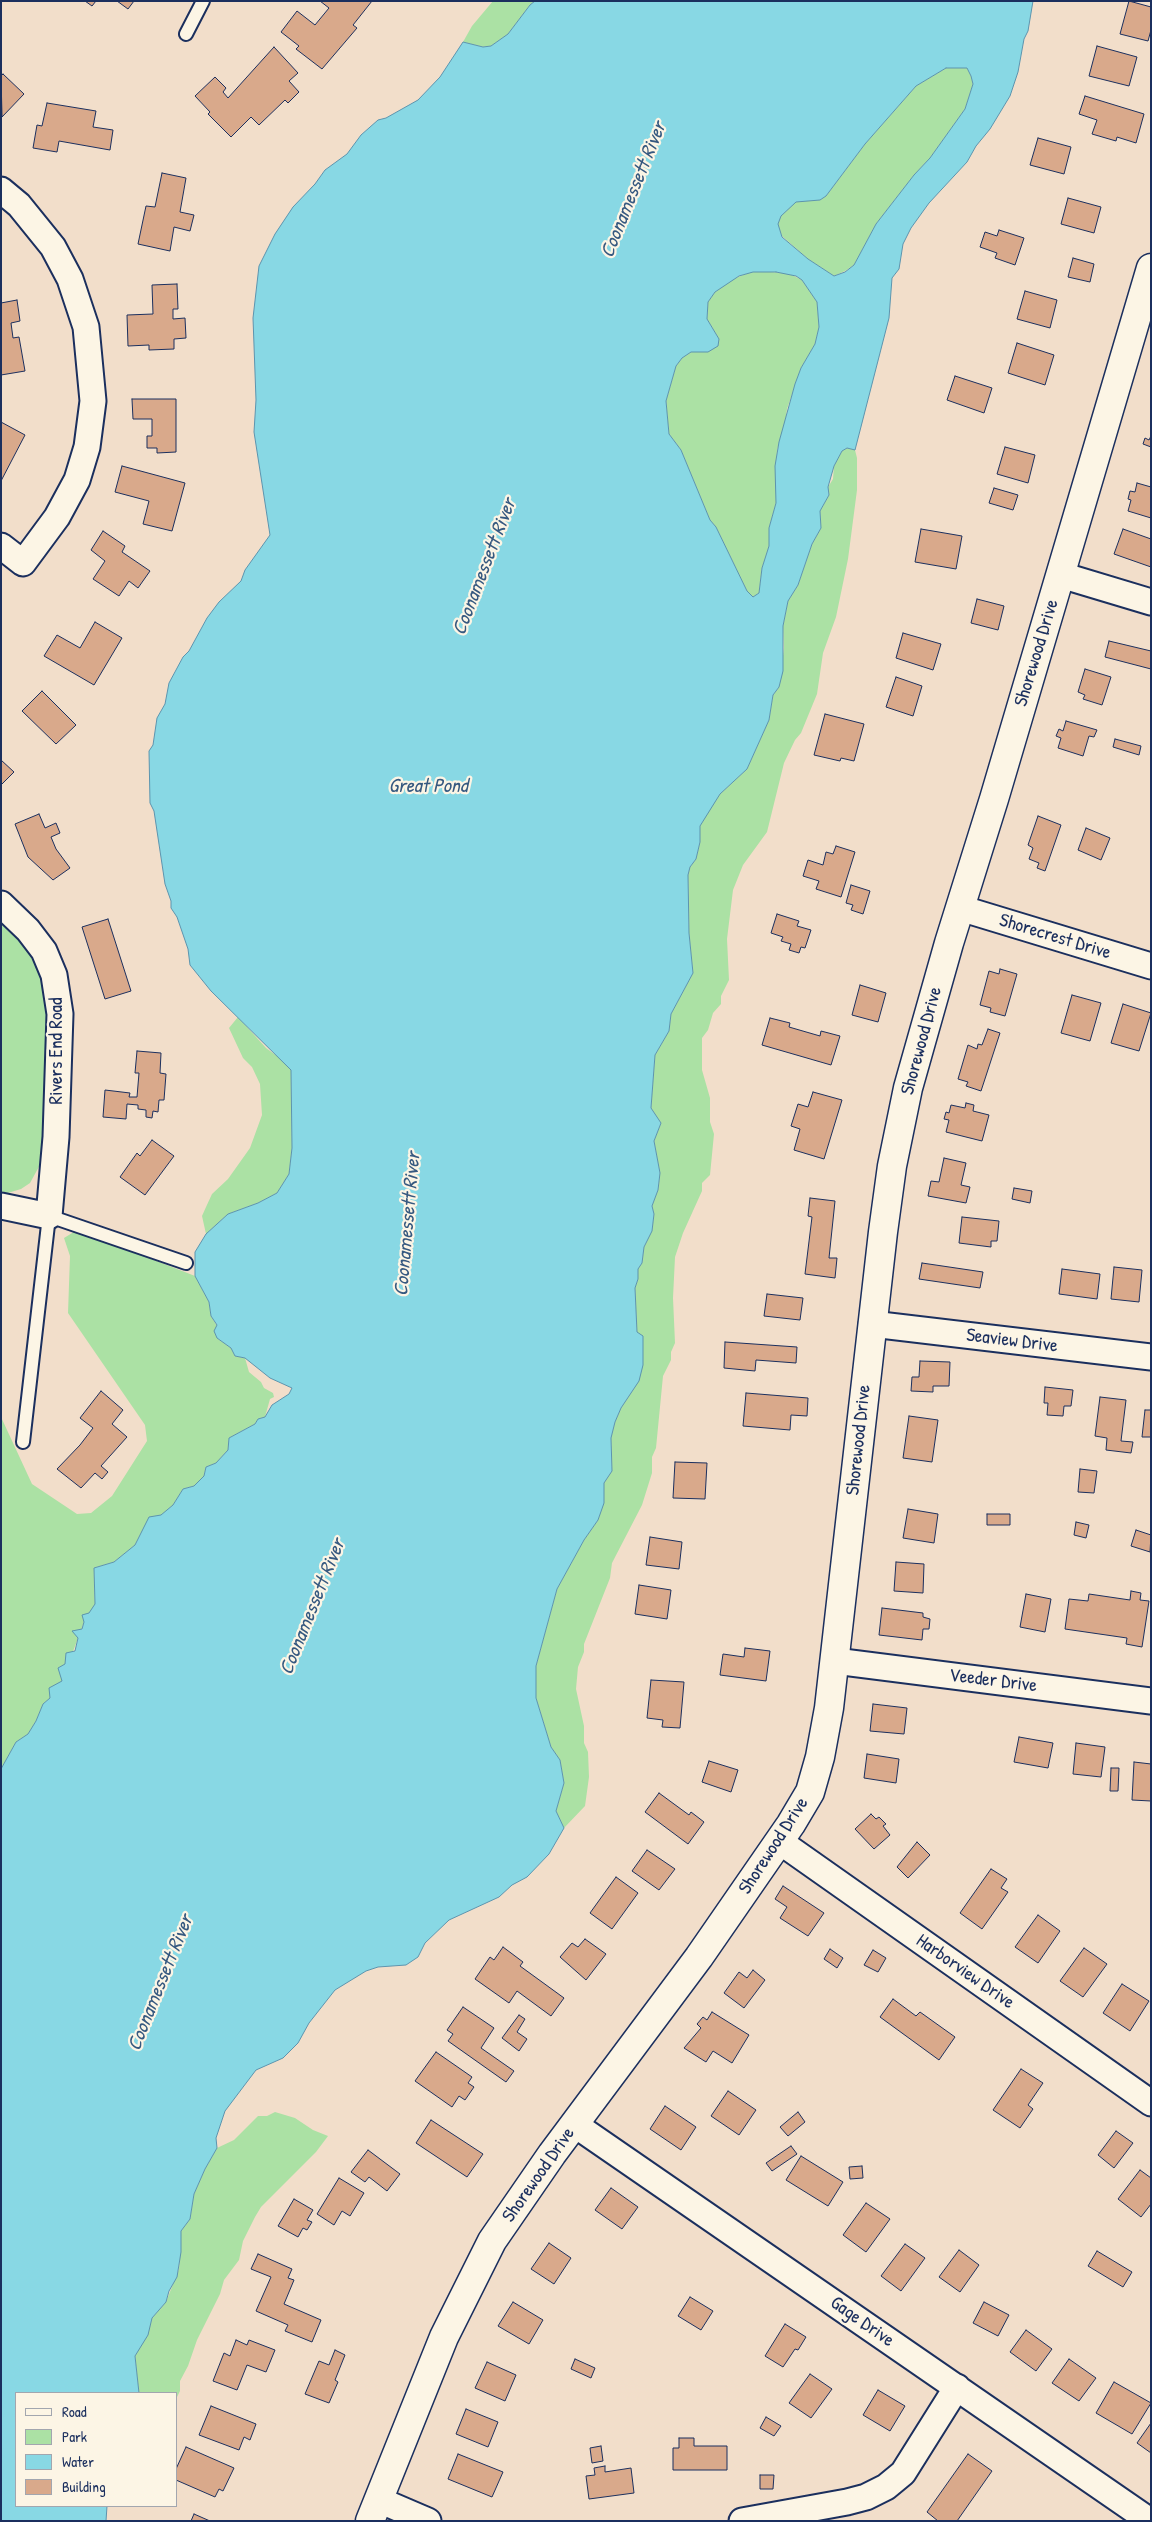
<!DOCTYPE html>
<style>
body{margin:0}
#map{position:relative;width:1152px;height:2522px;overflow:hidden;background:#f2deca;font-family:"Patrick Hand",sans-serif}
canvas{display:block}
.frame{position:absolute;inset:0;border:2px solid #1b2f5e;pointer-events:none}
.legend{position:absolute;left:15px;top:2392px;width:162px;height:115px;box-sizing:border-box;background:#fcf5e5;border:1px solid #a2a6af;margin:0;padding:6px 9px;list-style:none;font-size:15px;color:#1b2f5e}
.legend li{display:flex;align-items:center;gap:10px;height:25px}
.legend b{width:25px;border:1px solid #a2a6af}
</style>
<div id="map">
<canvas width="1152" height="2522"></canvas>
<div class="frame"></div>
<ul class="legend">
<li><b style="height:6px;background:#fcf5e5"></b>Road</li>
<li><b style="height:14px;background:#abe1a4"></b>Park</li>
<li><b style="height:14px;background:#88d8e4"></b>Water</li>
<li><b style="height:14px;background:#d9a98b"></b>Building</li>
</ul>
</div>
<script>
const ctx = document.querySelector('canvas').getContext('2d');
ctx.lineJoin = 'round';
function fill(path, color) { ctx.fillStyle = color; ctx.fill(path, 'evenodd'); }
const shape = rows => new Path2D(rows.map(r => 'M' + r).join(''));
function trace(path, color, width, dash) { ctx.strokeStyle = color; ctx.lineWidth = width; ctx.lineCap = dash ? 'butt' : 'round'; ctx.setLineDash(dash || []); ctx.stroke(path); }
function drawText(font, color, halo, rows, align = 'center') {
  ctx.font = font + ' "Patrick Hand",sans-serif'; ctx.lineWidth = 4.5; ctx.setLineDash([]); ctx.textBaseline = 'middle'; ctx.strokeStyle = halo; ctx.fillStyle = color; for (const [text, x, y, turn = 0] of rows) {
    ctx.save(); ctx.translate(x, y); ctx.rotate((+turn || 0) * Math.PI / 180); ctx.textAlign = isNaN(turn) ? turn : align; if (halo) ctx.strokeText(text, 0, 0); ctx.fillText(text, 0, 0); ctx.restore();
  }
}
const green = shape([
 [493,1,535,1,530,5,508,34,491,46,483,47,463,42,472,26],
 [946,68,967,68,971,76,973,84,965,109,930,158,914,175,876,224,854,265,845,271,834,276,808,259,782,236,777,224,781,216,796,201,820,200,826,196,865,144,916,86],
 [753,271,788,273,802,280,817,302,819,327,815,344,801,368,787,409,785,425,777,450,776,503,769,528,769,546,762,568,759,593,753,597,747,591,716,527,710,520,681,450,669,434,666,401,676,366,682,358,691,352,708,352,719,339,707,319,708,302,715,292,731,280],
 [847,448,855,450,857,458,857,490,848,559,836,617,823,653,817,694,801,733,795,740,784,763,767,832,743,865,733,890,727,939,729,980,721,996,721,1004,713,1013,708,1030,702,1038,702,1070,710,1098,710,1122,714,1134,710,1175,702,1183,702,1191,683,1233,675,1257,673,1298,675,1343,671,1352,671,1360,663,1376,656,1448,652,1457,652,1473,642,1505,612,1563,610,1578,584,1644,584,1652,578,1667,576,1689,584,1726,584,1743,588,1752,589,1777,585,1806,564,1828,556,1811,564,1783,560,1760,551,1747,536,1698,536,1666,557,1589,584,1540,598,1520,603,1503,604,1483,612,1471,611,1438,615,1422,621,1408,635,1387,637,1332,635,1288,638,1279,638,1269,642,1263,644,1247,652,1230,654,1214,652,1206,658,1190,660,1173,654,1141,661,1123,651,1108,655,1055,669,1031,671,1014,693,973,689,933,688,875,690,867,696,859,700,842,700,826,708,810,720,794,747,769,769,720,773,695,779,687,784,648,783,626,788,601,798,585,812,544,821,528,820,511,829,495,828,487,833,479,834,466,842,451],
 [1,916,26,940,49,991,44,1129,41,1163,30,1183,21,1189,1,1195],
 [238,1017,266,1048,285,1062,291,1070,292,1148,289,1174,277,1193,258,1203,228,1214,206,1234,202,1216,206,1207,212,1194,228,1179,250,1148,262,1115,260,1084,252,1067,243,1058,229,1028],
 [77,1230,195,1276,209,1302,211,1316,217,1326,217,1338,231,1348,235,1356,245,1358,249,1372,261,1382,264,1388,273,1393,274,1397,270,1399,265,1417,258,1419,255,1424,229,1438,228,1450,216,1463,206,1467,204,1476,194,1486,183,1489,173,1505,141,1533,135,1545,114,1562,94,1568,95,1604,84,1622,62,1681,50,1698,43,1704,36,1721,28,1734,16,1742,1,1769,1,1417,32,1484,77,1514,91,1513,112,1496,147,1441,145,1425,68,1313,70,1256,64,1238],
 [275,2112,295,2118,313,2130,328,2136,316,2152,261,2207,255,2217,243,2241,239,2260,224,2280,220,2294,197,2340,188,2366,180,2381,180,2391,176,2399,176,2393,139,2393,135,2356,152,2318,166,2302,179,2269,181,2231,190,2219,194,2194,205,2169,217,2148,234,2140,258,2116,267,2116]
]);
const water = shape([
 [535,1,1033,1,1028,31,1024,39,1018,72,1010,96,990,129,976,146,967,162,929,203,911,228,903,244,899,269,892,278,889,318,855,450,847,448,842,451,834,466,828,487,829,495,820,511,821,528,812,544,798,585,788,601,783,626,783,671,779,687,773,695,769,720,747,769,720,794,700,826,700,842,696,859,690,867,688,875,689,933,693,973,671,1014,669,1031,655,1055,651,1108,661,1123,654,1141,660,1173,658,1190,652,1206,654,1214,652,1231,644,1247,642,1263,638,1269,638,1279,635,1288,637,1332,643,1336,643,1365,639,1381,621,1408,615,1422,611,1438,612,1471,604,1483,604,1503,598,1520,584,1540,557,1589,536,1666,536,1698,551,1747,560,1760,564,1783,556,1811,564,1828,549,1854,527,1877,512,1885,499,1897,449,1920,425,1943,418,1957,406,1965,378,1967,366,1971,335,1990,309,2023,298,2043,283,2058,256,2070,225,2111,216,2138,217,2148,205,2169,194,2194,190,2219,181,2231,181,2252,177,2277,169,2291,166,2302,152,2318,148,2335,135,2356,139,2393,16,2393,16,2506,107,2506,106,2521,1,2521,1,1769,16,1742,28,1734,36,1721,43,1704,50,1698,49,1688,62,1681,58,1668,65,1664,66,1653,75,1651,78,1638,72,1631,82,1629,84,1622,82,1615,89,1613,95,1604,94,1568,114,1562,135,1545,149,1517,161,1515,173,1505,183,1489,194,1486,204,1476,206,1467,216,1463,228,1450,229,1438,255,1424,258,1419,265,1417,272,1405,289,1394,292,1388,270,1378,245,1358,235,1356,231,1348,217,1338,214,1331,217,1325,211,1316,209,1302,195,1276,195,1252,206,1234,228,1214,258,1203,277,1193,289,1174,292,1148,291,1070,211,991,190,965,188,949,177,917,171,908,171,901,165,884,154,811,150,803,149,751,153,745,157,718,165,704,169,683,183,657,189,651,207,618,219,602,241,581,245,570,270,535,254,432,256,400,253,318,259,266,275,234,293,207,315,184,325,170,347,154,361,135,378,120,386,118,418,100,440,77,463,42,483,47,491,46,508,34,530,5,535,1],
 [946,68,967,68,971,76,973,84,965,109,930,158,914,175,876,224,854,265,845,272,834,276,808,259,782,237,778,224,781,216,796,202,820,200,826,196,865,144,916,86,946,68],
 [776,272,796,276,802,280,817,302,819,327,815,344,801,368,795,384,779,442,775,466,776,503,769,528,769,546,762,568,759,593,753,597,747,591,716,527,710,520,681,450,669,434,666,401,676,366,682,358,691,352,708,352,718,346,719,339,707,319,708,302,715,292,739,276,753,272,776,272]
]);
const building = shape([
 [85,1,96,1,92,6,85,1],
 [117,1,134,1,128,9,117,1],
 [320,1,372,1,353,25,357,28,322,69,296,49,299,46,281,32,297,11,315,25,329,8,320,1],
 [1129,1,1151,7,1151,30,1148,41,1120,34,1129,1],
 [1097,46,1137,57,1129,86,1089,76,1097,46],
 [274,47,298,73,289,81,299,92,288,103,285,100,259,125,251,117,231,137,208,114,210,112,195,96,215,77,226,88,223,92,228,98,274,47],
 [3,74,24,94,2,117,1,76,3,74],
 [1085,96,1144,114,1136,143,1117,137,1116,141,1092,134,1097,120,1079,114,1085,96],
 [47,103,96,111,93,127,113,130,110,150,59,141,57,152,33,148,37,125,42,126,47,103],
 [1038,138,1071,147,1064,174,1030,165,1038,138],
 [162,173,186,178,180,212,194,215,190,231,174,227,170,251,138,244,146,206,155,207,162,173],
 [1068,198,1101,207,1094,233,1061,224,1068,198],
 [999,230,1024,238,1015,265,995,258,997,253,980,247,985,232,997,236,999,230],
 [1073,258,1094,264,1090,282,1068,277,1073,258],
 [177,284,178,309,173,309,173,319,185,318,186,338,174,339,174,349,149,350,149,345,128,346,127,315,153,314,152,285,177,284],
 [1025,291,1057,300,1050,328,1017,319,1025,291],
 [17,300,20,321,11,323,13,338,19,337,25,371,1,375,1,303,17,300],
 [1017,343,1054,355,1045,385,1008,373,1017,343],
 [955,376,992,388,984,413,947,400,955,376],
 [132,399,176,399,176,452,157,453,157,448,147,448,147,436,152,436,152,419,133,419,132,399],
 [1,422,25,435,1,481,1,422],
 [1151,436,1151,447,1143,444,1145,438,1149,440,1151,436],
 [1005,447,1035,455,1028,483,997,474,1005,447],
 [122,466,185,483,172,531,143,524,149,501,115,492,122,466],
 [1137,483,1151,487,1151,518,1128,511,1131,500,1128,499,1130,491,1135,492,1137,483],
 [994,488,1018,495,1013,510,989,503,994,488],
 [921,529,962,536,956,569,915,562,921,529],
 [1123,529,1151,539,1151,567,1114,554,1123,529],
 [103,531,125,546,122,552,150,571,138,588,129,581,119,596,93,579,105,561,91,550,103,531],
 [977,599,1004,606,998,630,971,623,977,599],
 [95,622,122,638,94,685,44,656,57,635,80,648,95,622],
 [903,633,941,644,933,670,896,658,903,633],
 [1109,641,1151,651,1151,669,1105,657,1109,641],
 [1085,669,1111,677,1102,705,1083,699,1085,695,1078,692,1085,669],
 [896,677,922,686,913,716,886,707,896,677],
 [42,691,76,725,56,744,22,711,42,691],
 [825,714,864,724,854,761,841,758,840,761,814,755,825,714],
 [1066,721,1097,730,1094,737,1089,736,1083,756,1058,748,1061,738,1056,736,1059,729,1063,731,1066,721],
 [1115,739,1141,746,1139,755,1113,747,1115,739],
 [1,760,14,772,1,785,1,760],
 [39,814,45,828,56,823,60,833,51,837,56,849,70,868,53,880,28,857,15,824,39,814],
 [1038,816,1061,825,1045,871,1037,868,1039,863,1029,859,1033,848,1028,845,1038,816],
 [1086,828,1110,838,1101,860,1078,850,1086,828],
 [836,846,855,852,841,897,816,889,819,881,803,876,808,860,823,865,826,852,833,854,836,846],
 [851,885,870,891,863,914,851,910,853,905,846,903,851,885],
 [777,914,799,921,797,926,811,930,805,948,801,947,799,953,789,950,791,944,781,941,783,937,771,933,777,914],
 [108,919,131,991,105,999,82,927,108,919],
 [1000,969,1017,974,1005,1016,990,1012,991,1008,980,1005,989,971,999,974,1000,969],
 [860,985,886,993,878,1022,852,1015,860,985],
 [1072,995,1101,1003,1090,1041,1061,1033,1072,995],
 [1123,1004,1151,1013,1139,1051,1111,1043,1123,1004],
 [770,1018,790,1023,789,1027,820,1036,821,1031,840,1036,831,1065,762,1045,770,1018],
 [988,1029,1000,1033,981,1091,966,1086,968,1082,958,1079,968,1045,977,1049,978,1044,982,1045,988,1029],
 [137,1051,161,1053,160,1073,166,1074,164,1100,159,1100,158,1112,153,1111,152,1118,146,1117,146,1110,138,1109,138,1105,127,1104,126,1119,103,1117,105,1090,130,1093,129,1097,137,1097,139,1073,135,1073,137,1051],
 [813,1092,842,1100,824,1159,794,1150,800,1129,791,1126,798,1104,808,1107,813,1092],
 [966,1103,974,1105,973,1111,989,1115,982,1141,946,1132,949,1120,944,1119,946,1112,949,1113,951,1105,965,1108,966,1103],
 [152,1140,174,1156,145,1195,120,1177,137,1153,140,1156,152,1140],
 [944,1158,966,1163,961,1185,970,1187,966,1203,928,1196,931,1181,939,1182,944,1158],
 [1014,1188,1032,1191,1030,1203,1012,1199,1014,1188],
 [810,1198,835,1201,829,1258,837,1258,835,1278,805,1274,812,1217,808,1216,810,1198],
 [962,1217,999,1221,997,1241,991,1241,991,1247,959,1243,962,1217],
 [922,1263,983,1272,980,1288,919,1279,922,1263],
 [1114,1267,1142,1270,1139,1302,1111,1299,1114,1267],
 [1062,1269,1100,1274,1097,1299,1059,1294,1062,1269],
 [767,1294,803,1298,800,1320,764,1316,767,1294],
 [725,1342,797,1347,796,1363,756,1360,755,1371,724,1368,725,1342],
 [920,1361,950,1362,949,1386,933,1386,933,1392,911,1391,912,1377,919,1377,920,1361],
 [1045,1387,1073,1390,1071,1406,1064,1406,1063,1416,1047,1415,1048,1403,1044,1403,1045,1387],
 [101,1391,123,1410,112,1424,127,1437,101,1466,108,1472,102,1479,95,1473,81,1488,57,1469,80,1445,93,1428,80,1418,101,1391],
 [746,1393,808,1398,807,1416,791,1415,790,1430,743,1426,746,1393],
 [1100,1397,1126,1400,1121,1441,1133,1442,1131,1453,1106,1450,1107,1438,1095,1436,1100,1397],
 [1145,1410,1151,1410,1151,1437,1142,1437,1145,1410],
 [909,1416,938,1420,932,1462,903,1458,909,1416],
 [675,1462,707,1463,705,1499,673,1498,675,1462],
 [1080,1469,1097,1471,1094,1493,1078,1492,1080,1469],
 [908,1509,938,1514,934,1543,903,1538,908,1509],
 [987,1514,1010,1514,1010,1525,987,1525,987,1514],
 [1076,1522,1089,1525,1086,1538,1074,1535,1076,1522],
 [1136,1530,1151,1535,1150,1552,1131,1546,1136,1530],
 [650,1537,682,1542,679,1569,646,1565,650,1537],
 [896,1562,924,1564,923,1593,894,1591,896,1562],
 [639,1585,671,1590,667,1619,635,1614,639,1585],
 [1131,1591,1141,1593,1140,1600,1149,1601,1142,1647,1126,1644,1127,1638,1065,1629,1069,1599,1088,1601,1089,1594,1130,1600,1131,1591],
 [1026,1594,1051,1599,1045,1632,1020,1627,1026,1594],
 [882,1608,923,1613,923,1617,930,1619,929,1629,923,1629,922,1640,879,1635,882,1608],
 [745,1648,770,1651,766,1681,720,1675,723,1654,744,1657,745,1648],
 [651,1680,684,1682,680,1728,662,1727,663,1720,647,1718,651,1680],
 [873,1704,907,1708,904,1734,870,1731,873,1704],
 [1019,1737,1053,1743,1048,1768,1014,1762,1019,1737],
 [1076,1743,1105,1747,1101,1777,1073,1774,1076,1743],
 [867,1754,899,1759,896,1783,864,1778,867,1754],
 [709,1761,738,1770,731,1792,702,1782,709,1761],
 [1134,1762,1151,1764,1151,1801,1132,1800,1134,1762],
 [1111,1768,1119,1768,1118,1791,1110,1791,1111,1768],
 [659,1793,689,1815,691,1812,704,1822,688,1844,645,1812,659,1793],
 [871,1814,876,1819,879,1817,886,1824,883,1826,890,1835,874,1849,855,1829,871,1814],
 [917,1842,930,1855,908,1878,897,1867,917,1842],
 [647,1850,675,1869,659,1890,632,1871,647,1850],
 [991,1869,1007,1879,1001,1888,1008,1892,982,1929,960,1913,991,1869],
 [616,1877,638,1893,612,1929,590,1913,616,1877],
 [783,1886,824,1913,808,1936,780,1918,787,1907,775,1899,783,1886],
 [1038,1915,1060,1931,1038,1963,1015,1947,1038,1915],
 [585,1939,606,1954,586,1980,560,1957,572,1943,578,1947,585,1939],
 [503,1947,523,1962,520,1966,564,1998,551,2016,517,1991,509,2003,475,1979,490,1957,494,1960,503,1947],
 [1084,1948,1107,1964,1083,1997,1060,1981,1084,1948],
 [830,1949,843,1958,837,1968,824,1959,830,1949],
 [873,1950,886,1958,878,1972,864,1965,873,1950],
 [753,1970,765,1980,744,2008,724,1993,739,1972,747,1978,753,1970],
 [1122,1984,1149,2001,1130,2031,1103,2013,1122,1984],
 [893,1999,916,2016,920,2012,955,2037,939,2060,880,2017,893,1999],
 [463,2007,494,2028,481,2048,514,2071,506,2082,448,2041,453,2034,447,2030,463,2007],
 [712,2012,749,2035,732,2063,713,2051,706,2062,684,2048,701,2028,697,2024,703,2017,707,2020,712,2012],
 [519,2015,525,2019,517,2032,527,2039,519,2051,502,2038,519,2015],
 [436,2052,472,2077,468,2083,474,2087,465,2100,459,2096,452,2107,415,2081,436,2052],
 [1021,2069,1043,2083,1028,2105,1033,2109,1020,2128,993,2110,1021,2069],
 [728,2091,756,2110,739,2135,711,2116,728,2091],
 [665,2106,696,2127,681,2150,650,2129,665,2106],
 [798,2112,805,2122,788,2136,780,2127,798,2112],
 [431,2120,483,2154,467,2177,416,2143,431,2120],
 [1116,2131,1133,2143,1114,2168,1098,2155,1116,2131],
 [791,2146,797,2154,772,2171,766,2163,791,2146],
 [368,2150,400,2174,387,2191,369,2177,365,2182,351,2172,368,2150],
 [801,2156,843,2182,828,2206,786,2180,801,2156],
 [862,2166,863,2178,850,2179,849,2167,862,2166],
 [1140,2170,1151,2178,1151,2204,1141,2217,1118,2199,1140,2170],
 [339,2178,364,2193,350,2216,342,2211,334,2225,317,2214,339,2178],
 [611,2188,638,2207,622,2229,595,2210,611,2188],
 [294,2199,313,2210,307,2220,312,2222,307,2230,303,2228,298,2237,278,2226,294,2199],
 [866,2203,890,2219,866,2252,843,2235,866,2203],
 [549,2243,571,2258,554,2284,531,2269,549,2243],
 [905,2244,925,2258,901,2291,881,2276,905,2244],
 [959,2250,979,2265,960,2292,939,2277,959,2250],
 [1097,2251,1132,2272,1123,2287,1088,2266,1097,2251],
 [258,2254,292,2269,288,2278,294,2280,284,2304,321,2320,312,2342,285,2331,288,2325,256,2311,271,2277,251,2269,258,2254],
 [690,2297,713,2311,701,2330,678,2316,690,2297],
 [513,2302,543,2320,529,2344,498,2326,513,2302],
 [984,2302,1009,2315,998,2336,973,2323,984,2302],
 [785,2324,806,2337,798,2350,795,2349,783,2367,765,2356,785,2324],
 [1026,2330,1052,2349,1036,2371,1010,2352,1026,2330],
 [236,2340,247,2345,249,2340,275,2350,266,2372,247,2365,237,2390,213,2381,224,2353,230,2356,236,2340],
 [335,2350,345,2355,335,2380,338,2382,329,2403,305,2394,319,2361,329,2365,335,2350],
 [575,2359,595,2368,591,2378,571,2369,575,2359],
 [1069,2359,1096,2378,1079,2401,1052,2383,1069,2359],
 [487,2362,516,2375,505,2401,475,2388,487,2362],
 [810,2374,832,2389,811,2418,789,2403,810,2374],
 [1114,2382,1151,2403,1132,2434,1096,2413,1114,2382],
 [878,2390,905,2406,890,2431,863,2415,878,2390],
 [211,2406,256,2424,250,2440,244,2437,239,2450,199,2435,211,2406],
 [466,2409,498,2422,488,2447,456,2434,466,2409],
 [766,2417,781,2426,774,2436,760,2428,766,2417],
 [1151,2423,1151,2453,1137,2443,1151,2423],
 [679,2438,694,2438,694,2446,727,2446,727,2470,673,2470,673,2448,679,2448,679,2438],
 [601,2446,603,2461,592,2463,590,2448,601,2446],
 [186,2447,234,2468,223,2491,219,2489,215,2497,176,2480,176,2469,186,2447],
 [458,2454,503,2472,492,2497,448,2479,458,2454],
 [968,2454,992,2471,957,2521,938,2521,927,2512,968,2454],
 [605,2466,605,2472,631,2468,634,2493,589,2499,586,2476,595,2475,594,2468,605,2466],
 [760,2475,774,2475,773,2489,760,2489,760,2475],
 [194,2514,210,2521,191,2521,194,2514]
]);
const service = shape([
 [186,34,203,1],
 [23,1442,49,1216,186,1263]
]);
const minor = shape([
 [1,190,19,205,53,247,70,279,86,327,93,401,87,447,77,480,57,517,23,563,1,546],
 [1061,575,1151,602],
 [1,904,28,930,44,951,54,975,60,1014,56,1137,49,1216,1,1206],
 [960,908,1151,966],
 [872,1324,1151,1357],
 [835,1661,1151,1701],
 [779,1841,1151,2103],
 [574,2124,1150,2521],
 [379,2500,428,2521],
 [742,2521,847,2502,866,2497,886,2487,903,2473,957,2387]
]);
const tertiary = shape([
 [370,2521,444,2337,492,2241,552,2154,699,1957,791,1824,810,1792,820,1757,829,1708,883,1232,892,1166,908,1088,949,943,994,799,1151,268]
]);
const streetNames = [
 ["Shorewood Drive",1037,653,-73],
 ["Shorecrest Drive",1055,937,17],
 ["Shorewood Drive",922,1041,-75],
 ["Rivers End Road",57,1051,-90],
 ["Seaview Drive",1012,1341,7],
 ["Shorewood Drive",859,1440,-84],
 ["Veeder Drive",993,1681,7],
 ["Shorewood Drive",774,1846,-57],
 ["Harborview Drive",965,1972,35],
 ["Shorewood Drive",539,2175,-55],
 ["Gage Drive",862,2322,35]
];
const waterNames = [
 ["Coonamessett River",634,190,-68],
 ["Coonamessett River",485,567,-69],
 ["Great Pond",428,787],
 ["Coonamessett River",408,1224,-85],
 ["Coonamessett River",313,1607,-68],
 ["Coonamessett River",161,1983,-68]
];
fill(green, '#abe1a4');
fill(water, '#88d8e4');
trace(water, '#5c94ae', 1);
fill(building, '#d9a98b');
trace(building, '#1b2f5e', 1);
trace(service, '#1b2f5e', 16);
trace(minor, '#1b2f5e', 29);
trace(tertiary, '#1b2f5e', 31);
trace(service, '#fcf5e5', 12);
trace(minor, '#fcf5e5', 25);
trace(tertiary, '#fcf5e5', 28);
drawText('19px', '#1b2f5e', '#fcf5e5', streetNames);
drawText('italic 20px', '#365980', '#fcf5e5', waterNames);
</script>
